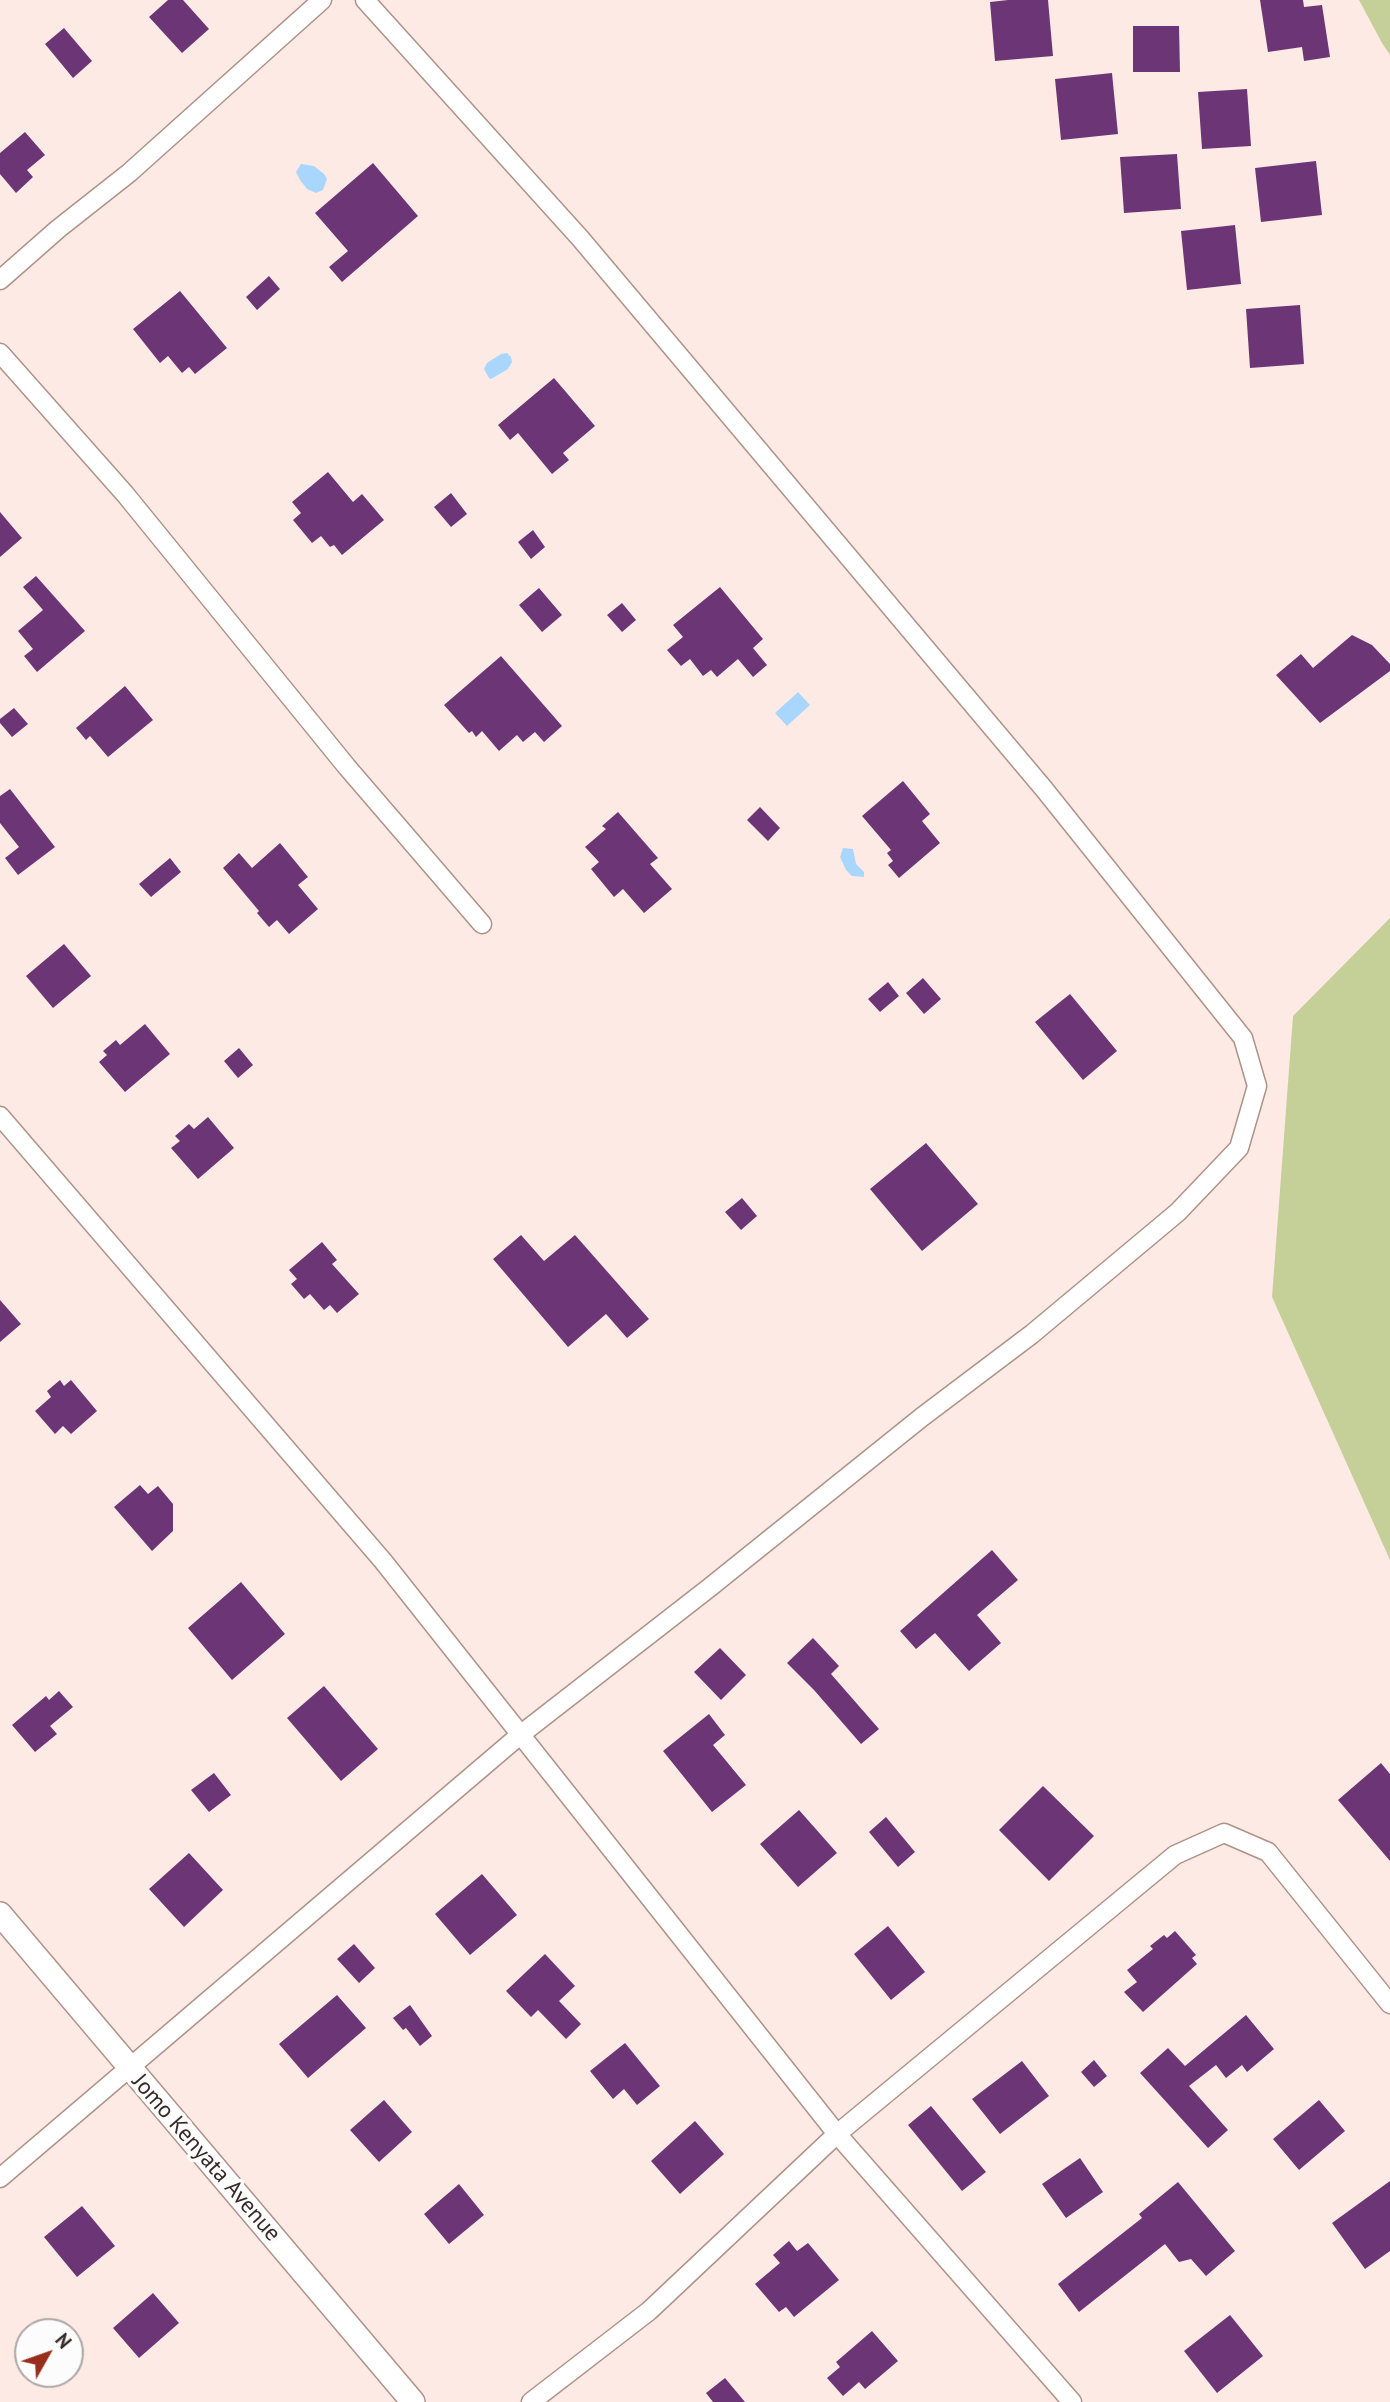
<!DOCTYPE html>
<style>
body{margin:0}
#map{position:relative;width:1390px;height:2402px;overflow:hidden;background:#feeae4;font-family:"PT Sans",sans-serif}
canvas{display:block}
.north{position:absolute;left:14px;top:2318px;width:70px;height:70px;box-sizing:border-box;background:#fcfcfc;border:2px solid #ada8a7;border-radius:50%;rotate:50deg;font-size:19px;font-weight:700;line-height:28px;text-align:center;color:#372b27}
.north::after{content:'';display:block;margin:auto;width:24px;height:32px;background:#972d1a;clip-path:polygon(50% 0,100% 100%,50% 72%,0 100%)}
</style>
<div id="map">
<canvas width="1390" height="2402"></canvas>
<div class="north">N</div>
</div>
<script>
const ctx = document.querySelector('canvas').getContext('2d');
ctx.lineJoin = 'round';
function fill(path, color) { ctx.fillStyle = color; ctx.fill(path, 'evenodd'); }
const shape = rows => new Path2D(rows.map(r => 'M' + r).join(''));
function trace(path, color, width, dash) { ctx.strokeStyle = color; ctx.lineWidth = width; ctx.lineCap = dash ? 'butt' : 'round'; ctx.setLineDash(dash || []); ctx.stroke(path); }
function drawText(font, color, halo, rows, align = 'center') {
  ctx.font = font + ' "PT Sans",sans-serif'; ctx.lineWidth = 7; ctx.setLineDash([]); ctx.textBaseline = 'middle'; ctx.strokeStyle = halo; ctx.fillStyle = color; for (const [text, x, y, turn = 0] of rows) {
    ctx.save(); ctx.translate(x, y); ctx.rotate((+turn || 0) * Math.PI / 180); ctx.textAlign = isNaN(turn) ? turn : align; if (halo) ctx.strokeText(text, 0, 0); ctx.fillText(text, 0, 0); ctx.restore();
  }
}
const green = shape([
 [1359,0,1390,0,1390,55,1382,43],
 [1390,918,1390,1560,1272,1297,1293,1016]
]);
const water = shape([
 [301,164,314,166,324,174,327,179,323,190,316,193,307,189,300,180,296,172],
 [507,353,511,357,512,362,508,369,491,379,489,378,484,369,487,363,501,354],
 [798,692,810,705,787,726,775,713],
 [843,848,853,849,856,864,864,872,864,877,852,876,846,870,840,857]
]);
const building = shape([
 [168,0,183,0,209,29,182,53,149,17],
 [1008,0,1048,0,1053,56,995,61,990,2],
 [1260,0,1303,0,1304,7,1322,5,1330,57,1304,61,1302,47,1268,52],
 [1133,26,1179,26,1180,72,1133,72],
 [64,28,92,61,73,78,45,44],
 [1112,73,1118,134,1061,140,1055,79],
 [1247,89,1251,146,1202,149,1198,92],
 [25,132,45,155,27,170,33,177,16,193,0,174,0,153],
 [1177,154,1181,209,1124,213,1120,157],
 [1316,161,1322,215,1261,222,1255,168],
 [373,163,418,216,342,282,329,267,348,251,315,213],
 [1235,225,1241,284,1187,290,1181,231],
 [269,276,280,289,257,310,246,297],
 [180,291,227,348,195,374,189,367,182,373,168,356,160,363,133,329],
 [1300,305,1304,364,1250,368,1246,309],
 [554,378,595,426,563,453,569,460,552,474,518,433,510,440,498,425],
 [328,472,353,502,362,494,384,520,342,555,334,545,330,547,321,536,312,543,293,520,301,513,292,502],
 [451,493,467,514,451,527,434,507],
 [0,512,22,538,0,557],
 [533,530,545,547,531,559,518,542],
 [36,576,85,631,37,672,24,656,33,649,18,631,43,610,23,587],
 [720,587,763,639,753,648,767,665,753,677,738,659,717,677,711,670,703,676,690,659,681,666,667,650,683,637,673,625],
 [539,588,562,615,542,632,519,605],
 [622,603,636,620,622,632,607,615],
 [1352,635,1372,645,1390,664,1390,671,1320,723,1276,675,1301,654,1313,668],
 [501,656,562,726,544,742,535,732,523,742,517,735,499,751,482,731,476,737,472,731,469,733,444,705],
 [125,686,153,720,108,757,90,736,86,740,76,728],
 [14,708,28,724,12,737,0,723,0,719],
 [903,781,930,814,922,821,940,843,899,878,888,865,893,861,887,853,891,850,862,816],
 [10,789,55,847,18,875,5,858,19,847,0,823,0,796],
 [760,807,780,828,768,841,747,820],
 [618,812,658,858,650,864,672,889,644,913,623,889,614,897,591,869,599,862,585,847,606,829,602,826],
 [280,843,308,877,298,885,318,909,289,934,277,920,269,927,257,913,259,911,223,868,239,853,252,868],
 [170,858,181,872,151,897,139,884],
 [64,944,91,976,53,1008,26,976],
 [923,978,941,999,924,1014,906,993],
 [888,982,899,996,880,1012,868,999],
 [1070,994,1117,1051,1083,1080,1035,1022],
 [145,1024,170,1054,125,1092,99,1062,107,1055,103,1051,116,1040,120,1045],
 [239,1048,253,1065,238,1078,224,1061],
 [208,1117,234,1148,198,1179,171,1148,180,1141,175,1136,189,1124,194,1129],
 [926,1143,978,1204,922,1251,870,1189],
 [742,1198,757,1216,741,1230,725,1212],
 [521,1235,544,1261,575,1235,649,1319,627,1338,606,1314,568,1347,493,1259],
 [322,1242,337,1260,332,1264,359,1294,337,1313,330,1305,324,1310,310,1294,304,1299,291,1284,297,1279,289,1270],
 [0,1300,21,1324,0,1342],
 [60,1380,64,1386,71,1380,97,1411,71,1434,63,1426,55,1434,35,1411,51,1397,47,1391],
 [140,1485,148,1494,158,1486,173,1504,173,1531,152,1551,114,1507],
 [992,1550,1018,1580,977,1615,1001,1643,969,1671,935,1633,916,1649,900,1631],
 [241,1582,285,1634,232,1680,188,1628],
 [813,1638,839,1666,831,1674,879,1729,861,1744,814,1690,787,1663],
 [720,1648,746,1675,721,1700,694,1672],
 [324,1686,378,1749,341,1781,287,1718],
 [59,1691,73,1707,50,1726,57,1734,35,1752,12,1725,46,1696,49,1700],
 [709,1714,725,1735,713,1745,746,1785,712,1812,663,1751],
 [1381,1763,1390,1774,1390,1861,1338,1800],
 [214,1773,231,1795,209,1812,191,1790],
 [1043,1786,1094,1836,1049,1881,999,1830],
 [799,1810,837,1853,798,1887,760,1844],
 [886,1817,915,1852,898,1867,869,1832],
 [189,1853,223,1890,184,1927,149,1889],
 [482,1874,517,1915,470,1955,435,1914],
 [888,1926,925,1972,891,2000,854,1954],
 [1175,1931,1196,1955,1192,1958,1197,1964,1143,2012,1124,1992,1137,1982,1127,1970,1153,1949,1150,1946,1164,1935,1167,1938],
 [354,1944,375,1968,359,1983,337,1959],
 [545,1954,575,1986,559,2001,581,2024,566,2039,538,2010,531,2017,506,1991],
 [337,1995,366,2028,308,2078,279,2044],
 [410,2005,432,2036,420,2046,406,2028,403,2030,393,2018],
 [1246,2015,1274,2049,1247,2072,1242,2065,1226,2078,1216,2065,1189,2086,1228,2130,1208,2148,1140,2073,1168,2048,1185,2066],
 [625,2043,660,2086,637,2105,624,2089,613,2099,590,2071],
 [1094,2060,1107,2076,1094,2087,1081,2072],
 [1022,2061,1049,2096,1000,2134,972,2099],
 [384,2100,412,2132,379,2162,350,2130],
 [1319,2100,1345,2131,1299,2170,1273,2139],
 [931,2106,986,2172,962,2191,908,2125],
 [695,2121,724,2154,680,2194,651,2161],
 [1080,2158,1103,2192,1066,2218,1042,2184],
 [1390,2181,1390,2251,1365,2269,1332,2223],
 [1178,2182,1235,2251,1206,2276,1191,2259,1179,2262,1165,2244,1079,2312,1058,2284,1142,2218,1139,2214],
 [459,2184,484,2215,449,2244,424,2214],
 [82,2206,115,2246,77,2277,44,2237],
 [789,2241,797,2251,808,2243,839,2280,794,2317,786,2307,779,2312,755,2284,780,2263,773,2255],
 [153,2293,179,2323,139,2358,113,2328],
 [1230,2315,1263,2356,1217,2393,1184,2351],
 [872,2331,898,2361,865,2389,859,2382,843,2396,827,2378,840,2367,836,2362],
 [725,2378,745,2402,713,2402,706,2393]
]);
const minor = shape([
 [0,280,58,229,129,173,322,0],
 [0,353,125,494,347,767,482,924],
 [0,1116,383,1561,837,2134,1072,2402],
 [0,2178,520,1735,709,1588,922,1417,1032,1334,1178,1212,1239,1148,1257,1086,1243,1038,1044,789,580,238,365,0],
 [531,2402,649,2311,837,2134,1175,1855,1224,1833,1268,1852,1390,2004]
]);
const tertiary = shape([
 [0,1914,413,2402]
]);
const streetNames = [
 ["Jomo Kenyata Avenue",206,2158,49]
];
fill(green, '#c5d098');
fill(water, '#a9d6fc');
fill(building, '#6c3676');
trace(minor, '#af9287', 21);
trace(tertiary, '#af9287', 26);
trace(minor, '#fff', 18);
trace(tertiary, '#fff', 23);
drawText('23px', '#372b27', '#fcfcfc', streetNames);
</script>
